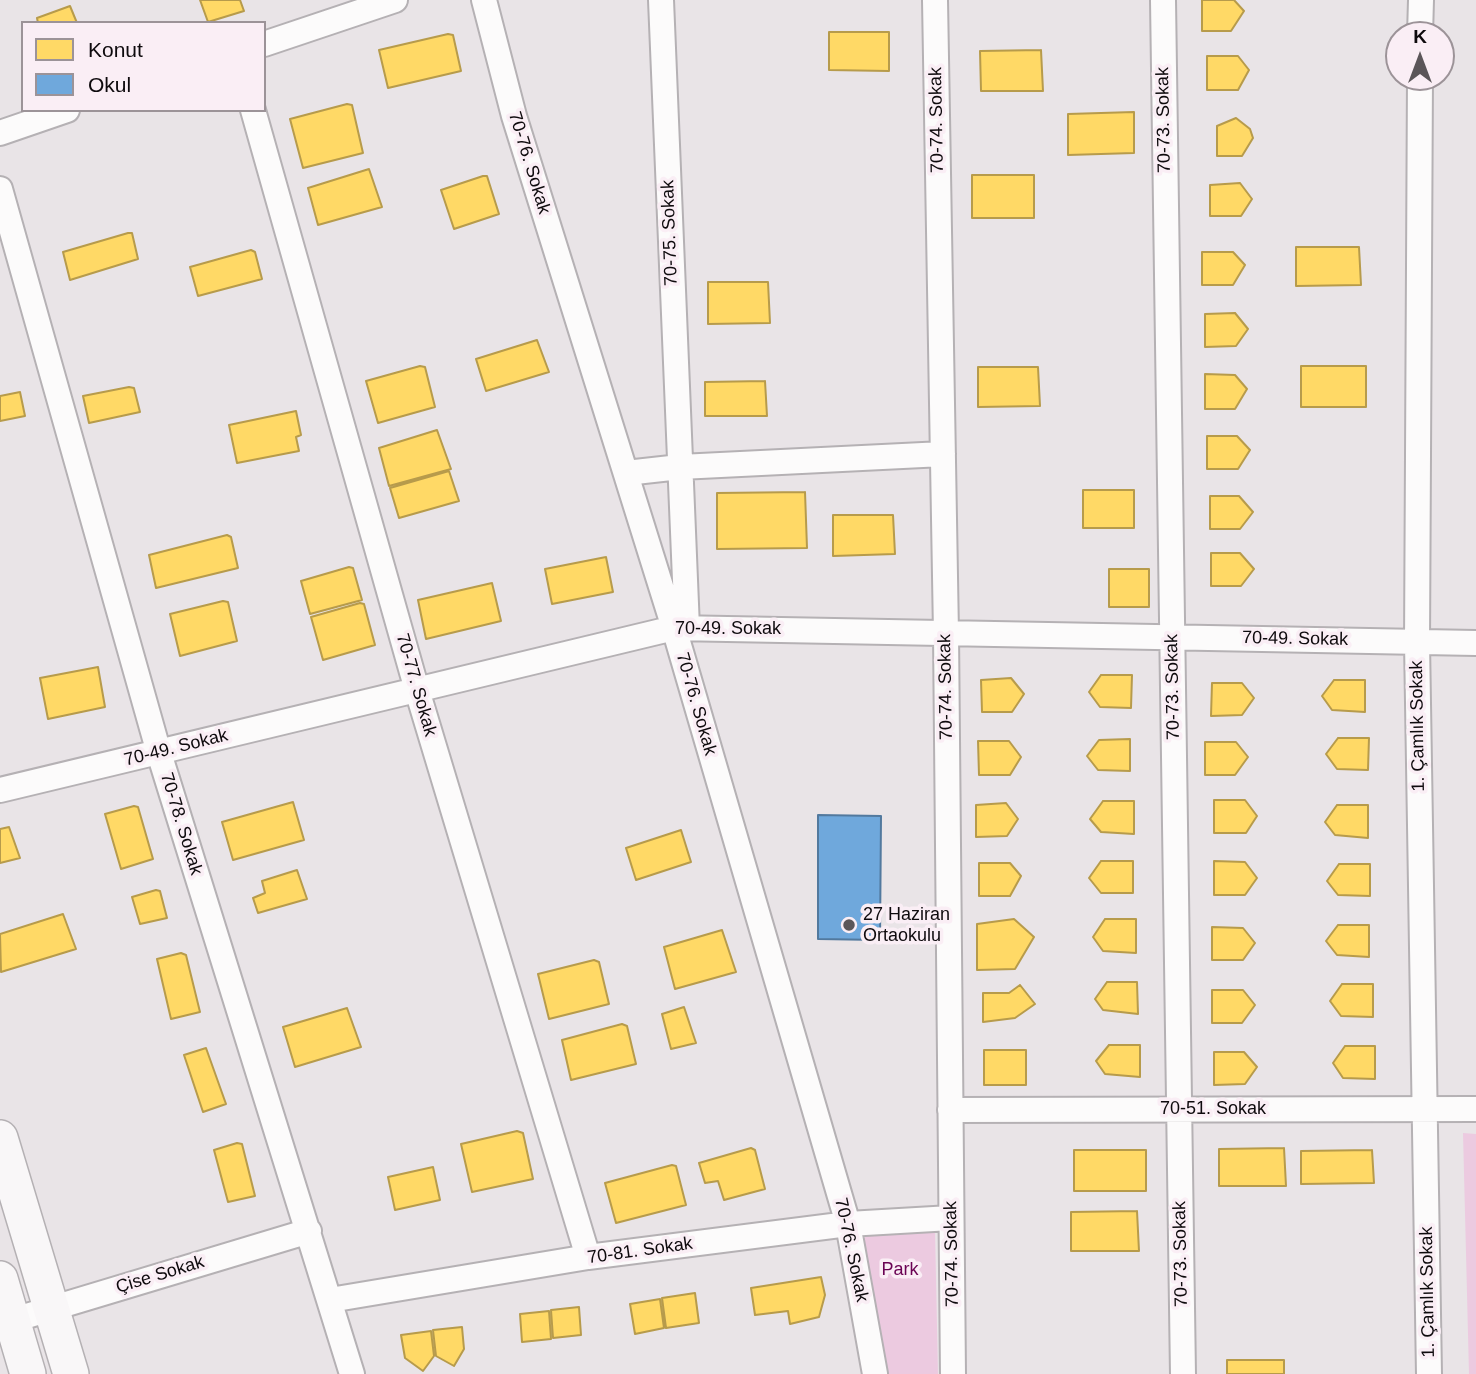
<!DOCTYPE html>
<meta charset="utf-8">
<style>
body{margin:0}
#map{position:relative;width:1476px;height:1374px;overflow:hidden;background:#e9e4e7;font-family:Arial,sans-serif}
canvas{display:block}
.legend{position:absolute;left:21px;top:21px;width:245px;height:91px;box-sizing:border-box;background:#faeef5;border:2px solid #9c9398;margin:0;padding:9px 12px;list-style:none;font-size:21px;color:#0e0a0d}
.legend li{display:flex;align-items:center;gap:14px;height:35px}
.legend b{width:35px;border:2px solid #9c9398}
.north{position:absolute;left:1385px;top:21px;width:70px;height:70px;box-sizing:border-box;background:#faeef5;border:2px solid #9c9398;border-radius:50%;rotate:0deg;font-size:19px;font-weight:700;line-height:28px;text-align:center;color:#0e0a0d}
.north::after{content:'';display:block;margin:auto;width:24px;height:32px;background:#5b5659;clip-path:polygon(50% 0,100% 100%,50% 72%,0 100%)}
</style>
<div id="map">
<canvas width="1476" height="1374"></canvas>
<ul class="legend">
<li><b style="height:19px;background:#ffd966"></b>Konut</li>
<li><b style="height:19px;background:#6fa8dc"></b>Okul</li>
</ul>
<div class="north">K</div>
</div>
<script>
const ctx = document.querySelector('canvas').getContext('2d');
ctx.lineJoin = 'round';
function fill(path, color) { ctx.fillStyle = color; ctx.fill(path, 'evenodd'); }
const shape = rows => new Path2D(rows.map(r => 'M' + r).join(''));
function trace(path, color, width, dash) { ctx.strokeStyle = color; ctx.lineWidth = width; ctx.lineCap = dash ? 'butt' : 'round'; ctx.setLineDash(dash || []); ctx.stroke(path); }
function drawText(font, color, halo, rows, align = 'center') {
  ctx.font = font + ' Arial,sans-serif'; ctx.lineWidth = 7; ctx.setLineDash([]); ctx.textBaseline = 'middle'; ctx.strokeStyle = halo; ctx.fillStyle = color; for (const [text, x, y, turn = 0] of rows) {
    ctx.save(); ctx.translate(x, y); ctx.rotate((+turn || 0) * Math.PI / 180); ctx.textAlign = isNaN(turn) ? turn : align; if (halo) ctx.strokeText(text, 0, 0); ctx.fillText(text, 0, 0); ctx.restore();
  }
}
const green = shape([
 [1463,1133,1476,1134,1476,1374,1469,1374],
 [935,1231,938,1374,881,1374,860,1245,866,1235]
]);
const homes = shape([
 [200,0,240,0,244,11,208,22,200,0],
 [1202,0,1234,0,1244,11,1231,31,1202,31,1202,0],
 [70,6,77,23,38,23,37,18,70,6],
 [829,32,889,32,889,71,829,70,829,32],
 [448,34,453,35,461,71,388,88,379,50,448,34],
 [1041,50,1043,91,981,91,980,51,1041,50],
 [1207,56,1238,56,1249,70,1238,90,1207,90,1207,56],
 [347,104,352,105,363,153,303,168,290,119,347,104],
 [1134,112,1134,153,1068,155,1068,114,1134,112],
 [1236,118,1250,129,1253,138,1242,156,1217,156,1217,126,1236,118],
 [369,169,382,207,318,225,308,188,369,169],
 [972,175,1034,175,1034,218,972,218,972,175],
 [483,176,487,176,499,214,454,229,441,190,483,176],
 [1240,183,1252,199,1241,216,1210,216,1210,185,1240,183],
 [128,233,132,233,138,259,70,280,63,252,128,233],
 [1296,247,1359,247,1361,285,1296,286,1296,247],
 [251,250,255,252,262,279,198,296,190,267,251,250],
 [1202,252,1233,252,1245,265,1233,285,1202,285,1202,252],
 [708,282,768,282,770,323,708,324,708,282],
 [1235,313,1248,329,1236,346,1205,347,1205,314,1235,313],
 [537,340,549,372,486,391,476,359,537,340],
 [420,366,425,367,435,407,378,423,366,381,420,366],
 [1301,366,1366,366,1366,407,1301,407,1301,366],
 [978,367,1038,367,1040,406,978,407,978,367],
 [1205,374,1235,375,1247,389,1235,409,1205,409,1205,374],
 [765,381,767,416,705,416,705,382,765,381],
 [129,387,134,388,140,412,89,423,83,396,129,387],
 [20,392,25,416,0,421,0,396,20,392],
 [296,411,301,435,296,437,299,451,237,463,229,425,296,411],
 [437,430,451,469,389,486,379,448,437,430],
 [1207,436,1237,436,1250,450,1238,469,1207,469,1207,436],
 [449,471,459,501,399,518,390,488,449,471],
 [1083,490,1134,490,1134,528,1083,528,1083,490],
 [805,492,807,548,717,549,717,493,805,492],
 [1210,496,1239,496,1253,512,1240,529,1210,529,1210,496],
 [833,515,893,515,895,554,833,556,833,515],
 [227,535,231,537,238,568,156,588,149,555,227,535],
 [1211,553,1240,553,1254,569,1241,586,1211,586,1211,553],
 [606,557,613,592,552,604,545,569,606,557],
 [349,567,353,568,362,600,310,614,301,581,349,567],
 [1109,569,1149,569,1149,607,1109,607,1109,569],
 [492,583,501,621,426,639,418,600,492,583],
 [223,601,228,602,237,641,180,656,170,614,223,601],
 [360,603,364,604,375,645,323,660,311,617,360,603],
 [98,667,105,707,48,719,40,678,98,667],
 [1101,675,1132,675,1131,708,1100,707,1089,692,1101,675],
 [1011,678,1024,694,1012,712,982,712,981,680,1011,678],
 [1334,680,1365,680,1365,712,1332,710,1322,696,1334,680],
 [1212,683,1242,683,1254,698,1242,715,1211,716,1212,683],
 [1338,738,1369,738,1368,770,1337,769,1326,754,1338,738],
 [1130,739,1130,771,1098,770,1087,756,1099,740,1130,739],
 [978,741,1009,741,1021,757,1010,775,979,775,978,741],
 [1205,742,1236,742,1248,757,1235,775,1205,775,1205,742],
 [1214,800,1245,800,1257,816,1246,833,1214,833,1214,800],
 [1103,801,1134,801,1134,834,1101,832,1090,819,1103,801],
 [293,802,304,840,233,860,222,822,293,802],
 [1006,803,1018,819,1007,836,976,837,976,805,1006,803],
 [1337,805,1368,805,1368,838,1335,835,1325,822,1337,805],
 [134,806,138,807,153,859,121,869,105,814,134,806],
 [9,827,20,858,0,863,0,829,9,827],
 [681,830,691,862,636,880,626,848,681,830],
 [1101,861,1133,861,1133,893,1101,893,1089,878,1101,861],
 [1214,861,1245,862,1257,878,1245,895,1214,895,1214,861],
 [979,863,1010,863,1021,876,1010,896,979,896,979,863],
 [1339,864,1370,864,1370,896,1338,895,1327,881,1339,864],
 [297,870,307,899,258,913,253,898,265,893,262,881,297,870],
 [156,890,160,891,167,918,140,924,132,897,156,890],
 [63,914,76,949,1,972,0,934,63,914],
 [1014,919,1034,937,1015,969,977,970,977,924,1014,919],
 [1105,919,1136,919,1136,953,1103,951,1093,937,1105,919],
 [1338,925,1369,925,1369,957,1337,955,1326,941,1338,925],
 [1212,927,1243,928,1255,943,1243,960,1212,960,1212,927],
 [722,930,736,972,675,989,664,947,722,930],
 [181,953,186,955,200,1012,171,1019,157,959,181,953],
 [594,960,599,962,609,1004,549,1019,538,974,594,960],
 [1107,982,1137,982,1138,1014,1103,1010,1095,999,1107,982],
 [1342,984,1373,984,1373,1017,1341,1016,1330,1001,1342,984],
 [1020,985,1035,1004,1015,1018,983,1022,983,993,1009,993,1020,985],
 [1212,990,1243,990,1255,1005,1242,1023,1212,1023,1212,990],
 [684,1007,696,1043,671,1049,662,1014,684,1007],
 [347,1008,361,1047,295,1067,283,1027,347,1008],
 [622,1024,627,1026,636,1064,571,1080,562,1040,622,1024],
 [1109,1045,1140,1045,1140,1077,1105,1074,1096,1061,1109,1045],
 [1345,1046,1375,1046,1375,1079,1343,1078,1333,1063,1345,1046],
 [206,1048,226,1104,203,1112,184,1055,206,1048],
 [984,1050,1026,1050,1026,1085,984,1085,984,1050],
 [1214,1052,1244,1052,1257,1067,1245,1084,1214,1085,1214,1052],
 [517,1131,523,1133,533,1179,472,1192,461,1144,517,1131],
 [237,1143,242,1144,255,1196,228,1202,214,1150,237,1143],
 [751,1148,755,1150,765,1189,724,1200,718,1181,705,1183,699,1163,751,1148],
 [1284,1148,1286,1186,1219,1186,1219,1149,1284,1148],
 [1074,1150,1146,1150,1146,1191,1074,1191,1074,1150],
 [1372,1150,1374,1183,1301,1184,1301,1151,1372,1150],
 [672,1165,676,1166,686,1205,616,1223,605,1183,672,1165],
 [433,1167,440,1200,395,1210,388,1177,433,1167],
 [1137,1211,1139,1251,1071,1251,1071,1212,1137,1211],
 [821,1277,825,1295,819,1317,790,1324,788,1311,755,1315,751,1288,821,1277],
 [695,1293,699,1323,666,1328,662,1298,695,1293],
 [660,1299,664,1328,635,1334,630,1304,660,1299],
 [579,1307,581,1335,553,1338,551,1310,579,1307],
 [549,1311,551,1339,522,1342,520,1314,549,1311],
 [462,1327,464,1349,454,1366,436,1356,433,1330,462,1327],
 [431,1331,434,1356,423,1371,405,1358,401,1335,431,1331],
 [1227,1360,1284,1360,1284,1374,1227,1374,1227,1360]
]);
const schools = shape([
 [818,815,881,816,880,940,818,939,818,815]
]);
const street = shape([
 [484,0,514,116,674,628,848,1224,875,1374],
 [661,0,687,628],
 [935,0,946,633,953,1374],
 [1163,0,1183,1374],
 [1420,35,1421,0],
 [264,44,395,0],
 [1420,77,1417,642,1429,1374],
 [253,110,417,690,588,1257],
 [0,133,67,110],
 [0,189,159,753,352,1374],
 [626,473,680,467,943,454],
 [0,790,674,628,1476,643],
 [950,1110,1476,1109],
 [330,1300,588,1257,848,1224,951,1218],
 [0,1324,309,1231]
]);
const secondary = shape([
 [0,1138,71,1374],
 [0,1279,28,1374]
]);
const markers = [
 [849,925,7,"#5b5659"]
];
const streetNames = [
 ["70-74. Sokak",937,120,-91],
 ["70-73. Sokak",1164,120,-91],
 ["70-76. Sokak",529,163,73],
 ["70-75. Sokak",670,233,-92],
 ["70-49. Sokak",728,629],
 ["70-49. Sokak",1295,639,1],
 ["70-77. Sokak",416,685,74],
 ["70-74. Sokak",946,687,-91],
 ["70-73. Sokak",1173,687,-91],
 ["70-76. Sokak",696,704,74],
 ["1. Çamlık Sokak",1418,726,-91],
 ["70-49. Sokak",176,748,-14],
 ["70-78. Sokak",181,824,73],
 ["70-51. Sokak",1213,1109],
 ["70-76. Sokak",851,1250,78],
 ["70-81. Sokak",640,1251,-8],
 ["70-74. Sokak",952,1254,-91],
 ["70-73. Sokak",1181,1254,-91],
 ["Çise Sokak",160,1275,-17],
 ["1. Çamlık Sokak",1428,1292,-91]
];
const poiNames = [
 ["27 Haziran",863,915],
 ["Ortaokulu",863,936]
];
const parkNames = [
 ["Park",900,1270]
];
fill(green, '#eccae0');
fill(homes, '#ffd966');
trace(homes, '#b79b4b', 2);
fill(schools, '#6fa8dc');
trace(schools, '#52799e', 2);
trace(street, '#b5b1b4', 28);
trace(secondary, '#b5b1b4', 38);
trace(street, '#fcfbfb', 24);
trace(secondary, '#f9f7f8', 35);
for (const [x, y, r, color] of markers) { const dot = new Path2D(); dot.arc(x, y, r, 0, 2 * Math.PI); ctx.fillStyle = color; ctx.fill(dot); trace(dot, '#faeef5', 2.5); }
drawText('18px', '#0e0a0d', '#faeef5', streetNames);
drawText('18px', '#0e0a0d', '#faeef5', poiNames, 'left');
drawText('18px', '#6a0353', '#faeef5', parkNames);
</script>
